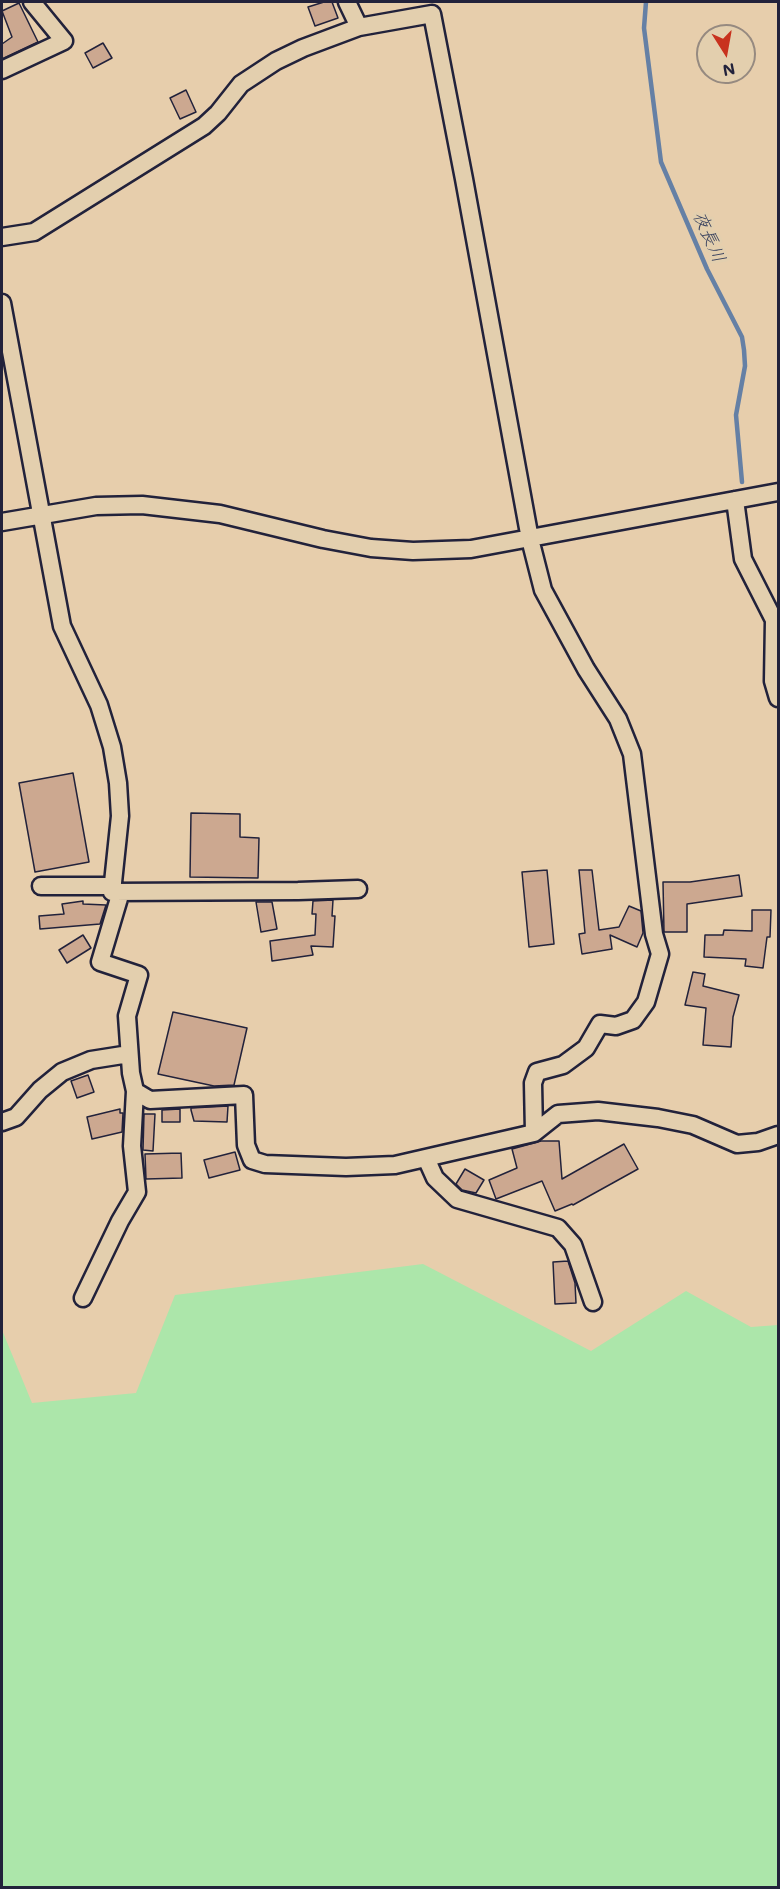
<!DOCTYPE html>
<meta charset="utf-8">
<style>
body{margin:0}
#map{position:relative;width:780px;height:1889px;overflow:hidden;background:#e7ceac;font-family:Mali,sans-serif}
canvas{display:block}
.frame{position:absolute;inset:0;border:3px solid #22223b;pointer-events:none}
.north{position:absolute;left:696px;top:24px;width:60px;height:60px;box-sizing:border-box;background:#e3cfae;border:2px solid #968a80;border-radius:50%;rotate:169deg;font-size:16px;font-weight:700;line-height:24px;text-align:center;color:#22223b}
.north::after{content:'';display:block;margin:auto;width:21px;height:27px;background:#c8321e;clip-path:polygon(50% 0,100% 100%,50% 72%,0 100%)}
</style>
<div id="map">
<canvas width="780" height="1889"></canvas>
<div class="frame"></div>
<div class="north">N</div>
</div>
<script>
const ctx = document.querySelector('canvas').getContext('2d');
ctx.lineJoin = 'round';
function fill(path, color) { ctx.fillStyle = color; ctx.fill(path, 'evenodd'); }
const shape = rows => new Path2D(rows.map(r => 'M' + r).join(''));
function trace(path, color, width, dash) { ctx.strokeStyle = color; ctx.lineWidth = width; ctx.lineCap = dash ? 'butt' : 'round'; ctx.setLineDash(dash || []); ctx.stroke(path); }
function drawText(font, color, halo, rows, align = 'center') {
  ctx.font = font + ' Mali,"Klee One",sans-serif'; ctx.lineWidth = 6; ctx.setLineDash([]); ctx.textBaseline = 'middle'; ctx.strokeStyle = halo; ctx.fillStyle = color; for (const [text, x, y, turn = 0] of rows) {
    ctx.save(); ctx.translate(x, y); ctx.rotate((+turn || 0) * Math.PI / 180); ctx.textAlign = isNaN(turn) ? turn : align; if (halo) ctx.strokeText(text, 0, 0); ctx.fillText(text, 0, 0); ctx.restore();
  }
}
const green = shape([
 [423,1264,591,1351,686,1291,751,1327,778,1325,778,1887,2,1887,2,1330,32,1403,136,1393,175,1295]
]);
const stream = shape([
 [646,2,644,28,661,162,707,269,742,337,744,350,745,366,736,415,742,482]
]);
const building = shape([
 [324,2,332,2,338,18,315,26,308,7,324,2],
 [19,3,38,42,2,59,2,44,12,37,2,11,19,3],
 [103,43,112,58,93,68,85,53,103,43],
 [186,90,196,112,180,119,170,98,186,90],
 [73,773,89,862,35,872,19,783,73,773],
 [191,813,240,814,240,837,259,838,258,878,190,877,191,813],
 [547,870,554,944,529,947,522,872,547,870],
 [579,870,592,870,599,930,619,927,629,906,641,911,643,933,637,947,610,935,612,949,582,954,579,934,585,933,579,870],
 [739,875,742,896,687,904,687,932,664,932,663,882,690,882,739,875],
 [333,900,332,916,335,916,333,947,311,946,313,955,272,961,270,941,315,935,316,914,312,914,313,901,333,900],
 [83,901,83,904,106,905,100,924,40,929,39,916,64,914,62,904,83,901],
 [256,902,272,902,277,929,261,932,256,902],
 [752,910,771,910,770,937,767,937,763,968,745,966,746,959,704,957,705,935,723,935,724,930,752,931,752,910],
 [83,935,91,948,67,963,59,950,83,935],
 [693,972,705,974,703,986,739,995,733,1017,731,1047,703,1045,706,1008,685,1005,693,972],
 [173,1012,247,1028,234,1085,214,1086,158,1074,173,1012],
 [88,1075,94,1092,77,1098,71,1081,88,1075],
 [228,1106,227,1122,194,1121,191,1110,191,1108,228,1106],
 [120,1109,120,1113,123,1113,122,1132,92,1139,87,1117,120,1109],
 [180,1109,180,1122,162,1122,162,1110,180,1109],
 [144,1114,155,1114,153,1151,143,1150,144,1114],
 [541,1141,559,1141,562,1179,624,1144,638,1169,573,1205,572,1204,555,1211,542,1181,496,1199,489,1180,517,1168,512,1149,541,1141],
 [235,1152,240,1170,209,1178,204,1160,235,1152],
 [181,1153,182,1178,146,1179,145,1154,181,1153],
 [465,1169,484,1180,476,1193,462,1190,456,1184,465,1169],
 [568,1261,575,1283,576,1303,555,1304,553,1262,568,1261]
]);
const minor = shape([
 [347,2,359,27],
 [2,70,64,41,32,2],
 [2,237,34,232,204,126,218,113,241,84,276,61,303,48,359,27,432,14,464,179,530,539,543,590,586,669,618,719,632,754,654,934,660,954,646,1002,633,1020,616,1026,600,1024,586,1048,563,1065,537,1072,533,1083,534,1133],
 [2,303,62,626,99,705,112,747,118,783,120,816,112,892,120,895,100,962,139,975,127,1016,131,1073,135,1091,150,1100,244,1095,246,1145,252,1160,265,1164,346,1167,395,1165,534,1133,558,1114,598,1111,658,1118,693,1125,737,1144,758,1142,778,1135],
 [735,500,743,559,774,620,773,681,778,698],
 [2,522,96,506,142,505,220,514,323,539,371,548,413,551,471,549,778,492],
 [41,886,113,886],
 [112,892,298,891,358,889],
 [2,1122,16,1117,40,1090,62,1072,91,1060,129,1054],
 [426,1158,435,1178,457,1199,558,1228,573,1245,593,1302],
 [83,1298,120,1221,137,1192,132,1146,135,1091]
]);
const waterNames = [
 ["夜長川",709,237,66]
];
fill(green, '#ace6aa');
trace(stream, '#6580a5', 4.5);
fill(building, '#cca890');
trace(building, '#22223b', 1.5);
trace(minor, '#22223b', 21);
trace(minor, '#e3cfae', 16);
drawText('italic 18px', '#38415e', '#e3cfae', waterNames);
</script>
